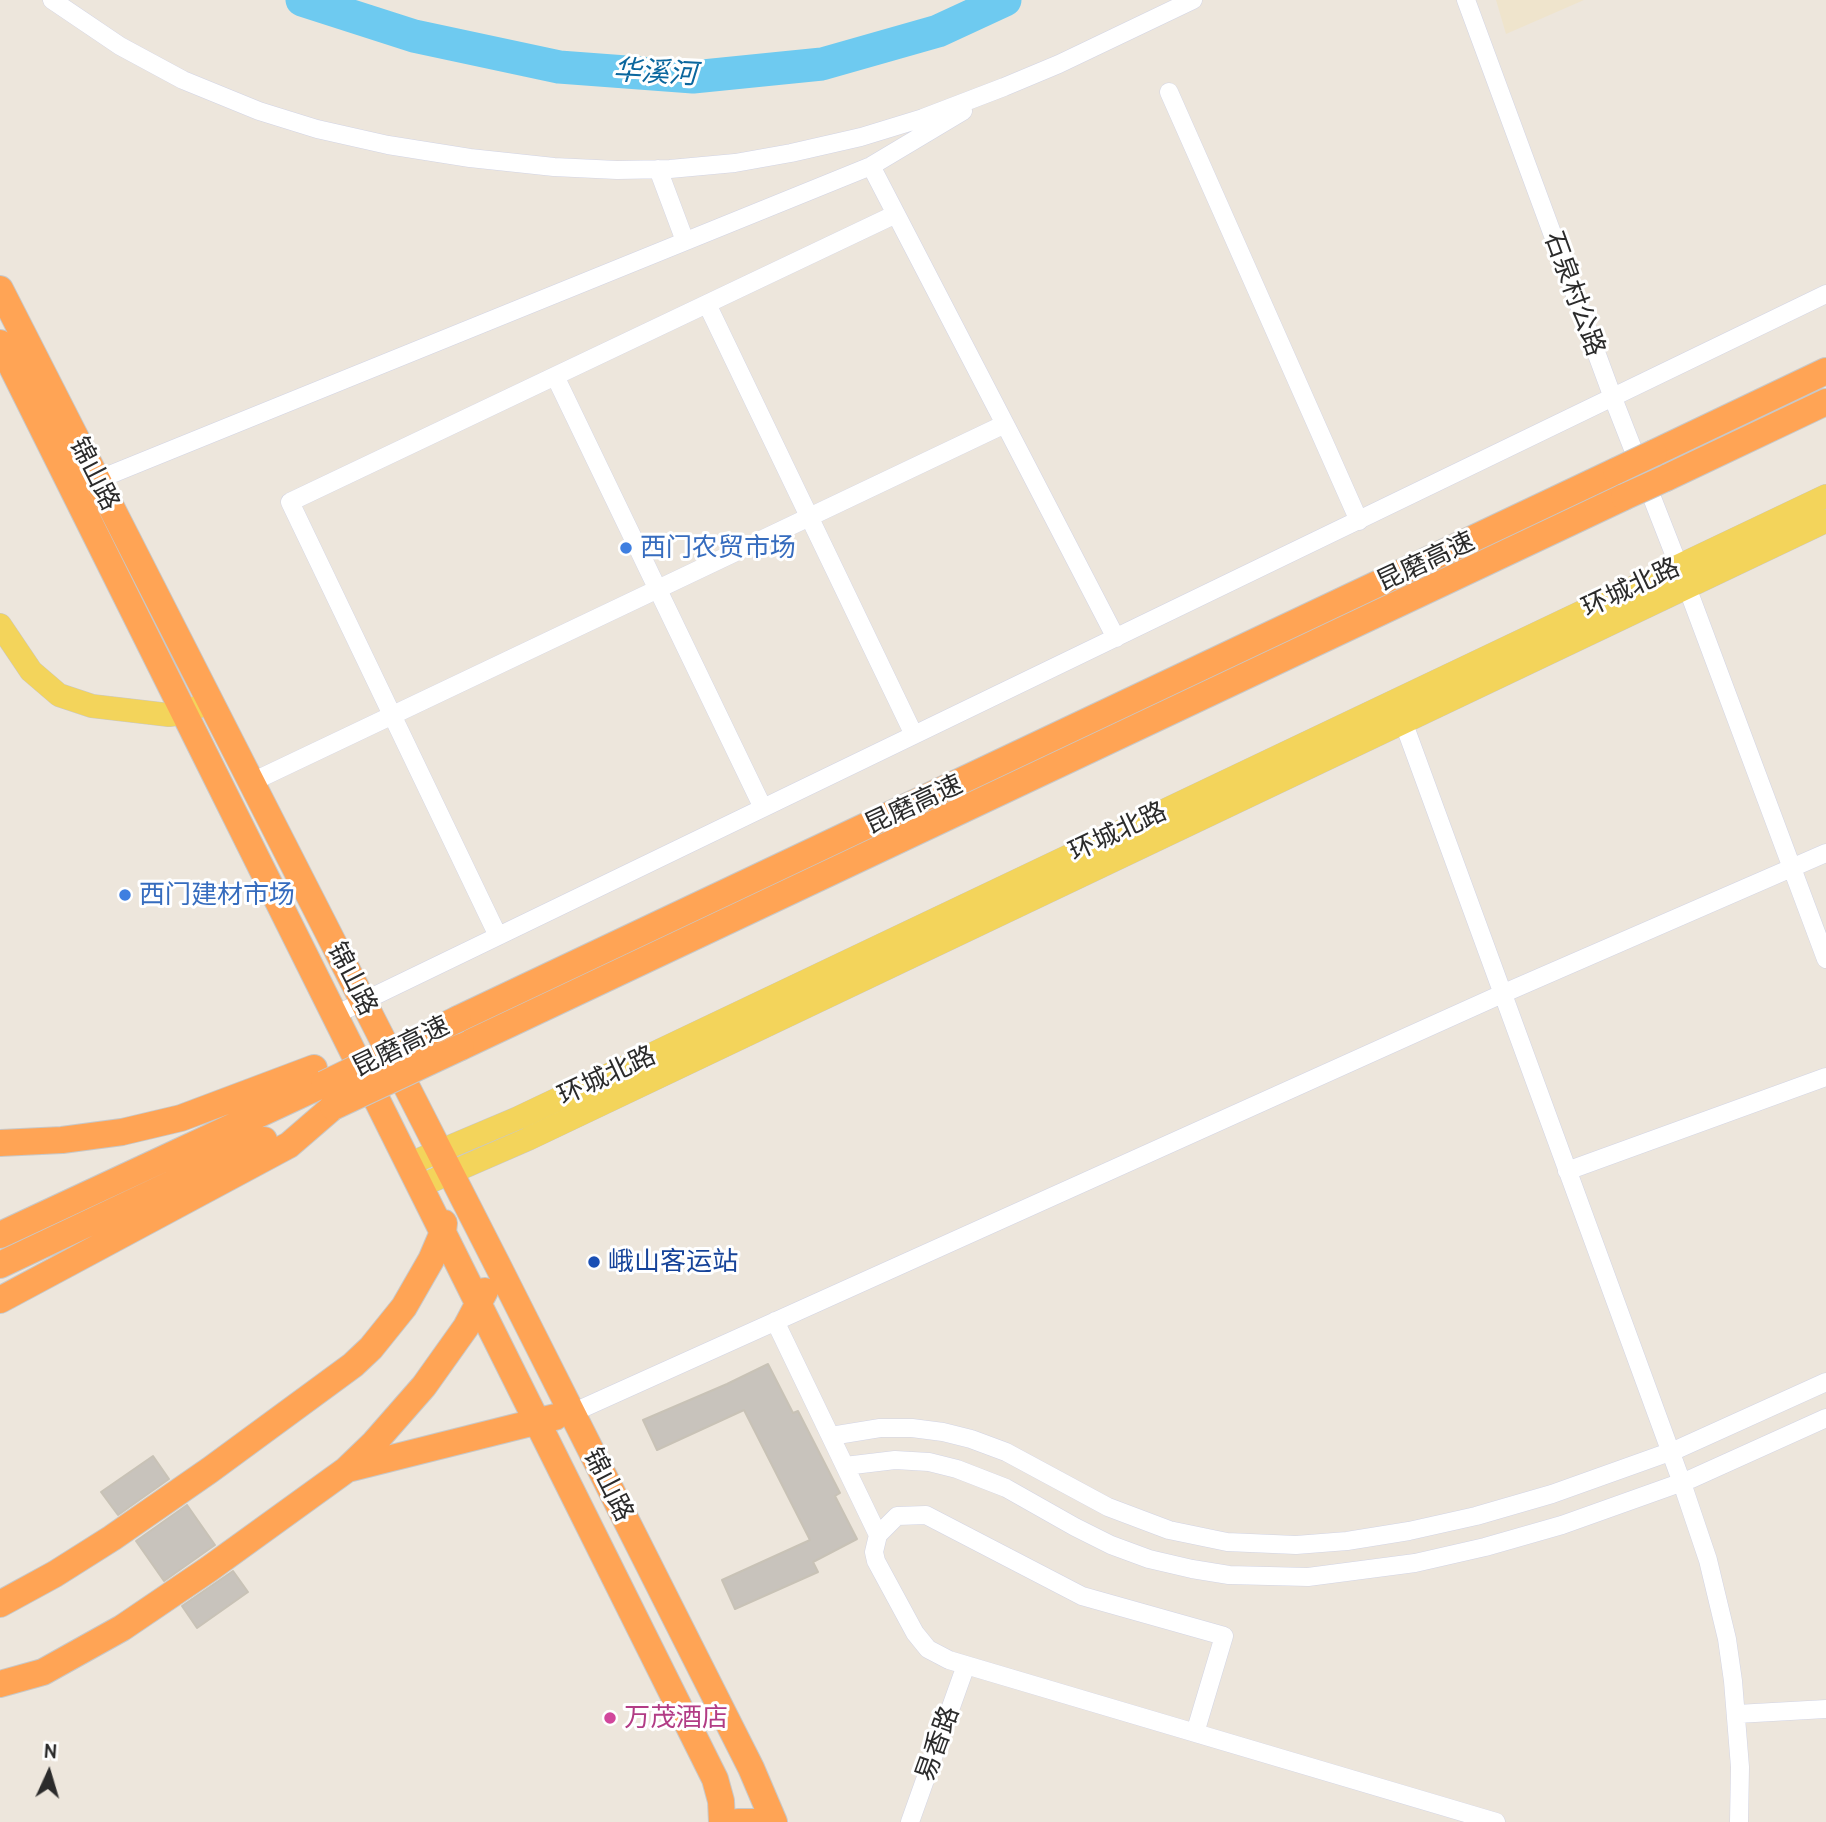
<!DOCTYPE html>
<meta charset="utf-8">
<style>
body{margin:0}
#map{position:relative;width:1826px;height:1822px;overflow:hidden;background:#ede6dc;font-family:Cabin,sans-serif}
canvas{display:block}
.north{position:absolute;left:14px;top:1738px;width:70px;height:70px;-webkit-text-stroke:5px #fff;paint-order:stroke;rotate:4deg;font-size:19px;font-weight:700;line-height:28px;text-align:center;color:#2b2b2b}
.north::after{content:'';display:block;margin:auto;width:24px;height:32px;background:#2b2b2b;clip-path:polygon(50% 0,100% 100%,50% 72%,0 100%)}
</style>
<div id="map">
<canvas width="1826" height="1822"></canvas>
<div class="north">N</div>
</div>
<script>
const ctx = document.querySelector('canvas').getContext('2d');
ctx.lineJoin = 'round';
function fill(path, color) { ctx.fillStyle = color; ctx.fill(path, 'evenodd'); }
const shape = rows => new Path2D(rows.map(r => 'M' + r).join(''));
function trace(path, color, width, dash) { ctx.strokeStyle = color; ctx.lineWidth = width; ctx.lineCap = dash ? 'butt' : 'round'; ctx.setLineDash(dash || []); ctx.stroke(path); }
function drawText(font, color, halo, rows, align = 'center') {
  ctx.font = font + ' Cabin,"Noto Sans SC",sans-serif'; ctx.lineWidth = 6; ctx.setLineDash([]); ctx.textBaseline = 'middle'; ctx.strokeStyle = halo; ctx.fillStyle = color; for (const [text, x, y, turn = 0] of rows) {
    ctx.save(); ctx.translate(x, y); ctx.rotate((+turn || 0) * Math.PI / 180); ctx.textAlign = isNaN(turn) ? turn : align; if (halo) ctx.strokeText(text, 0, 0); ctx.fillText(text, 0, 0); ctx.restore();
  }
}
const education = shape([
 [1496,0,1584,0,1506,34]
]);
const river = shape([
 [302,0,414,36,559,67,693,77,822,64,938,31,1005,0]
]);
const building = shape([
 [768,1364,793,1413,798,1411,840,1493,835,1496,857,1539,813,1562,818,1572,735,1609,722,1580,810,1540,744,1410,657,1450,643,1420,727,1384,768,1364],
 [153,1456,169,1479,118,1515,101,1492,153,1456],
 [187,1505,215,1545,164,1581,136,1541,187,1505],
 [233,1571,248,1592,197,1628,182,1606,233,1571]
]);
const minor = shape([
 [52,0,120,46,183,80,259,111,317,129,388,145,470,158,554,167,617,170,670,169,735,163,791,153,861,137,923,118,1004,87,1059,64,1193,0],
 [1466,0,1613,398,1687,587,1826,959],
 [1169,92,1359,521],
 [871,166,1116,638],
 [658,169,685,241],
 [707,304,914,735],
 [555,376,763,808],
 [97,480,871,166,963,111],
 [1400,713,1682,1483,1708,1560,1727,1639,1733,1681,1740,1767,1739,1822],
 [252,782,1005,424],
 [498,936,290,502,896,214],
 [335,1015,1826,294],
 [1567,1171,1826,1077],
 [775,1321,878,1535],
 [572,1413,1502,994,1826,853],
 [831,1436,880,1428,912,1428,943,1432,971,1439,1006,1452,1108,1507,1169,1530,1227,1542,1296,1545,1347,1541,1409,1531,1476,1516,1552,1494,1678,1449,1826,1382],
 [845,1466,895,1460,929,1462,957,1469,1006,1488,1075,1527,1111,1545,1149,1559,1192,1569,1229,1575,1308,1577,1415,1563,1485,1547,1562,1525,1691,1479,1826,1418],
 [1737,1714,1826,1709],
 [1195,1733,1224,1636,1082,1596,926,1515,897,1516,878,1535,874,1552,876,1561,915,1633,928,1649,949,1660,1496,1822],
 [910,1822,966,1665]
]);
const major = shape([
 [0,625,31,671,59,695,92,706,169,715,185,713,210,701],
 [409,1164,518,1118,1826,496],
 [420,1186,528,1139,1826,521]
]);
const highway = shape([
 [0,289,497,1264,751,1768,774,1822],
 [0,343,715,1779,721,1801,722,1822],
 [1654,453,1826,371],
 [1666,478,1826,402],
 [458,1019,1616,471],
 [461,1047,1624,497],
 [0,1143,62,1140,122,1132,181,1118,314,1068],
 [0,1235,324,1084],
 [0,1265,264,1140],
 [0,1300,289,1145,333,1107],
 [348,1469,555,1417],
 [0,1604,55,1574,112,1538,210,1470,353,1365,371,1348,404,1307,431,1260,443,1232,444,1223],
 [0,1684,43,1672,122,1628,209,1569,346,1470,374,1443,424,1386,466,1327,485,1291],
 [738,1822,757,1822]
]);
const highwayBridge = shape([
 [1616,471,1654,453],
 [1624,497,1666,478],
 [324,1084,458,1019],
 [333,1107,461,1047]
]);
const markers = [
 [626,548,7,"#3f7fe0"],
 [125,895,7,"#3f7fe0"],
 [594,1262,7,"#1a4fb4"],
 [610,1718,7,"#d1479c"]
];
const streetNames = [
 ["石泉村公路",1574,294,70],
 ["锦山路",94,474,63],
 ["昆磨高速",1426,562,-25],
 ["环城北路",1631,588,-25],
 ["昆磨高速",914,805,-25],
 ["环城北路",1118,832,-25],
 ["锦山路",352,979,63],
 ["昆磨高速",401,1047,-26],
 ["环城北路",607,1076,-25],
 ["锦山路",608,1485,63],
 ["易香路",938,1744,-70]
];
const shopNames = [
 ["西门农贸市场",640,548],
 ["西门建材市场",139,895]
];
const transitNames = [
 ["峨山客运站",608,1262]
];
const hotelNames = [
 ["万茂酒店",624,1718]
];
const waterNames = [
 ["华溪河",655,73,3]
];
fill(education, '#efe4cc');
trace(river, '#6ecaf0', 33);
fill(building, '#c8c3bc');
trace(building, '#c8c2b6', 2);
trace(minor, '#d2d4e4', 19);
trace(major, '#c8c8c8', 24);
trace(highway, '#c8c8c8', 28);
trace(minor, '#fff', 18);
trace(major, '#f3d45b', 23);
trace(highway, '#ffa455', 26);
trace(highwayBridge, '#c8c8c8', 28, []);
trace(highwayBridge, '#ffa455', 26);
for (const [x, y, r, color] of markers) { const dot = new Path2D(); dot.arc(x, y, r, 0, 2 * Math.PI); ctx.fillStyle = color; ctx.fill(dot); trace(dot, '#fff', 2.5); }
drawText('26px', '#2b2b2b', '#fff', streetNames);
drawText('26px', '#366cbe', '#fff', shopNames, 'left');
drawText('26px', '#164399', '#fff', transitNames, 'left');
drawText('26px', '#b23c85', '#fff', hotelNames, 'left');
drawText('italic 28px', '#0b679e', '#fff', waterNames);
</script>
